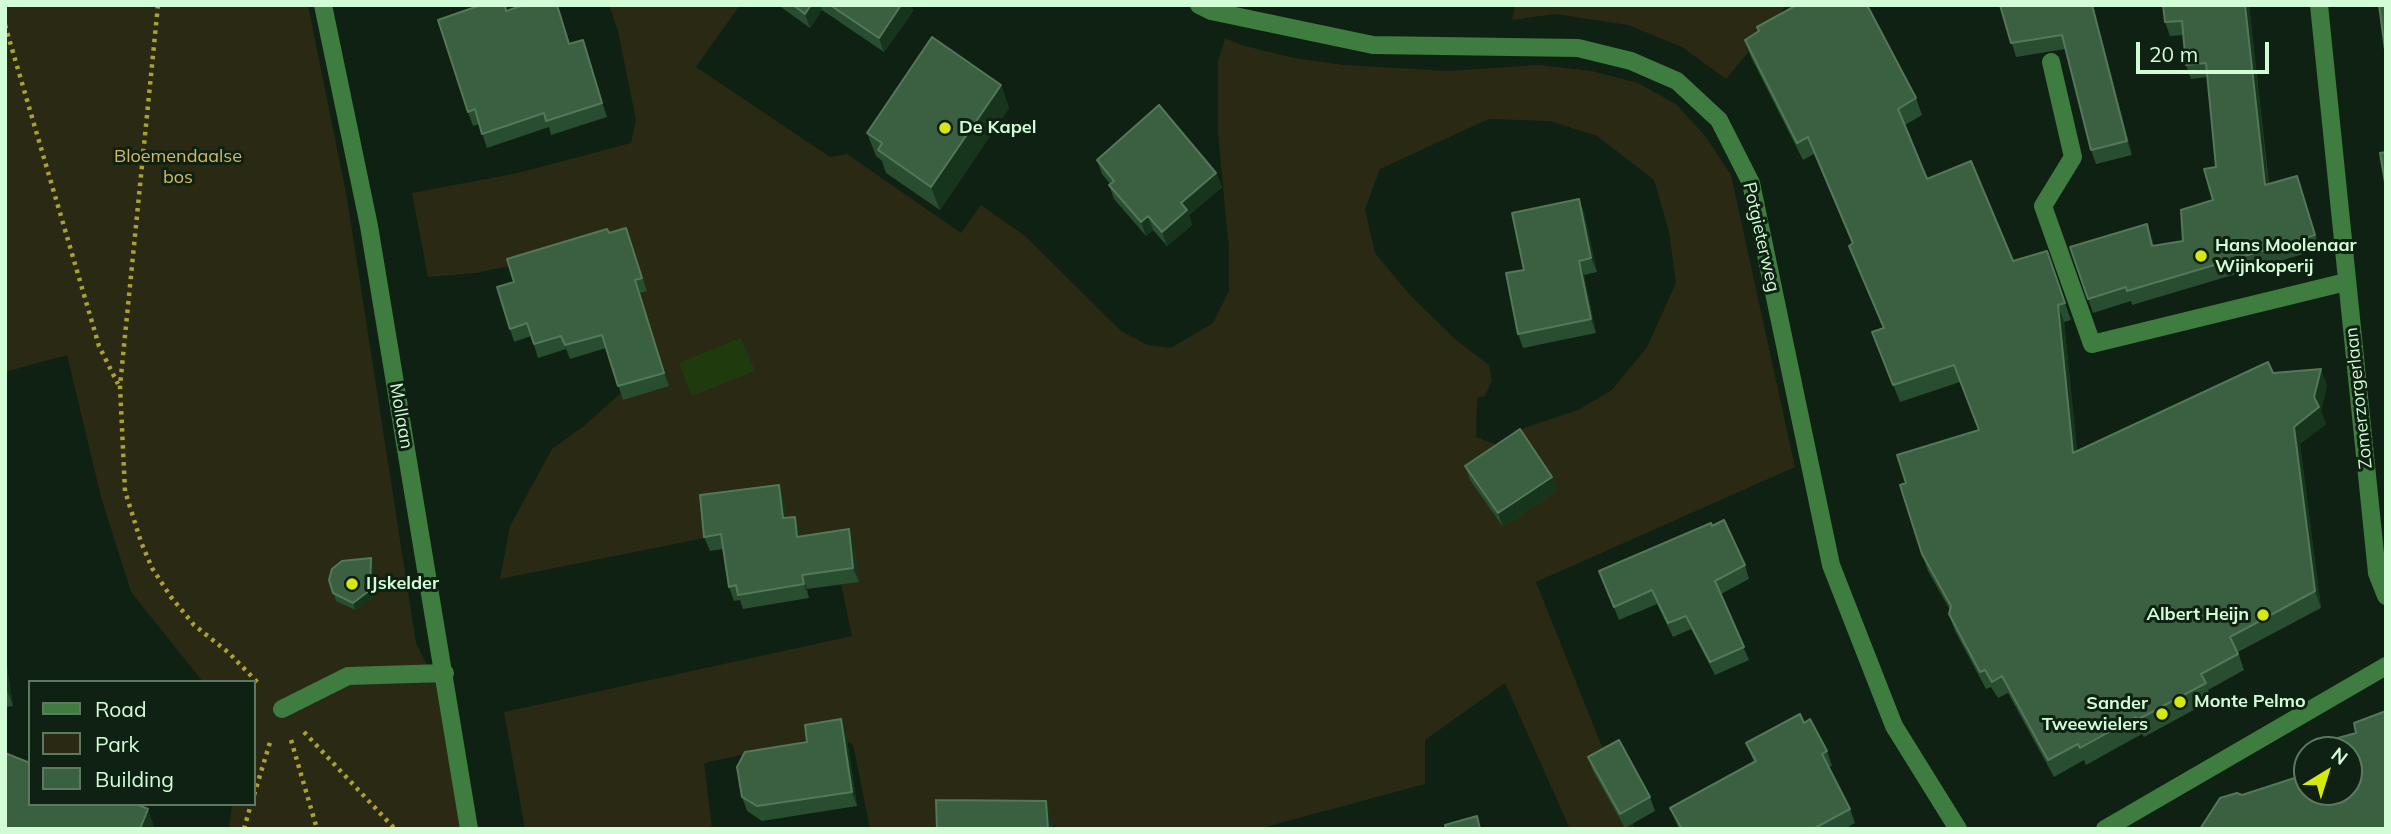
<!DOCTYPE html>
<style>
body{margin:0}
#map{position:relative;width:2391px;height:834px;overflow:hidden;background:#0f2112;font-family:Mulish,sans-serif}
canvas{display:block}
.frame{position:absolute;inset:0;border:7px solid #d2fcd6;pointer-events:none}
.legend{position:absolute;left:28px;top:680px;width:228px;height:126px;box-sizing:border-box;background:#0f2112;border:2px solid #5d7960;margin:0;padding:9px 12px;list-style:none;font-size:21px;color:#d2fcd6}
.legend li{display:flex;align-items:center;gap:14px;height:35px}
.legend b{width:35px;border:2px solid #5d7960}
.north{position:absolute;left:2293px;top:736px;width:70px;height:70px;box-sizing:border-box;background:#0f2112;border:2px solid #5d7960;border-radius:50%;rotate:38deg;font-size:19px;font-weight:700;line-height:28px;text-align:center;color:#d2fcd6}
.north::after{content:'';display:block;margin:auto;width:24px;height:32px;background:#d5e812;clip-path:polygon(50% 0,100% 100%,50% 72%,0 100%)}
.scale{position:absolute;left:2136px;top:42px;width:133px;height:32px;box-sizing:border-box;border:4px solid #d2fcd6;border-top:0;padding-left:9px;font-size:21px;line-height:24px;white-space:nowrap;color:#d2fcd6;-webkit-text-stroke:5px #0f2112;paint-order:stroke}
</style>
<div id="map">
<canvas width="2391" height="834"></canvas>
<div class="frame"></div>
<ul class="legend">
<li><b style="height:9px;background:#3e7c3f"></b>Road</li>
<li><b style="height:19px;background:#2a2913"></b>Park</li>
<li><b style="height:19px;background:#3b6041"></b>Building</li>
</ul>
<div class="north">N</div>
<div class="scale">20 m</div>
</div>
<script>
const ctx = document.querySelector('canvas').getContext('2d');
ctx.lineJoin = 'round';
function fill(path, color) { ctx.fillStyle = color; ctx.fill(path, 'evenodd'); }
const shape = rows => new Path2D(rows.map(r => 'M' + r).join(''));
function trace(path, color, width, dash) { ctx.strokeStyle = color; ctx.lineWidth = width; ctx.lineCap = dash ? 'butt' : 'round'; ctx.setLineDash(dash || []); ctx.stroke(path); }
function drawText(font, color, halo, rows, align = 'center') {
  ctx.font = font + ' Mulish,sans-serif'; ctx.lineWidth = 6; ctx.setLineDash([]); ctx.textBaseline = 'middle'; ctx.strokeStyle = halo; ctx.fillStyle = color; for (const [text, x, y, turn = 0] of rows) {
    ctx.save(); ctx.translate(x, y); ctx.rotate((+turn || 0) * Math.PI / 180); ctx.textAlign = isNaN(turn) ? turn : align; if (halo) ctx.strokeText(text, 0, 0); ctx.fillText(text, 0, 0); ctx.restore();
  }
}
const green = shape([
 [5,5,308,5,347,198,416,643,435,681,461,829,229,829,232,804,254,804,254,682,203,682,131,592,101,497,67,355,5,372],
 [609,5,740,5,696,67,830,157,847,154,961,233,981,205,1025,236,1121,331,1148,345,1171,348,1213,323,1229,291,1229,250,1218,133,1218,61,1225,38,1241,45,1294,58,1344,65,1448,71,1538,65,1592,71,1638,83,1676,104,1706,137,1731,175,1795,467,1536,582,1635,829,1570,829,1505,683,1425,740,1425,784,1258,829,1056,829,1055,825,870,828,853,745,836,734,704,763,712,829,525,829,504,712,852,636,835,556,775,524,500,579,510,526,552,449,584,426,643,373,614,244,476,273,428,277,412,193,518,173,631,143,636,120,618,31],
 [1489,119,1550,121,1597,136,1654,180,1669,232,1676,283,1647,347,1612,390,1578,410,1524,428,1506,443,1498,445,1476,437,1477,398,1485,396,1492,381,1489,365,1456,340,1409,294,1375,253,1365,209,1380,169],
 [1515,5,1787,5,1726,79,1682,47,1628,25,1555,14,1512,20]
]);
const water = shape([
 [741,338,755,371,692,396,679,363]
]);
const path = shape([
 [158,5,120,386,125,491,141,542,152,568,171,597,194,625,229,653,260,685],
 [5,25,99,346,118,384],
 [304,732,395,829],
 [291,740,317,829],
 [254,795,271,739],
 [244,829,251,804]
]);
const minor = shape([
 [323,5,369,226,469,829],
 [1199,5,1211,11,1373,45,1578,48,1631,61,1677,81,1719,120,1751,183,1831,565,1894,726,1958,829],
 [2319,5,2377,573,2386,596],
 [2051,62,2073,157,2043,206,2092,344,2346,282],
 [282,709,348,676,445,673],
 [2105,829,2386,666]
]);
const wall = shape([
 [505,5,507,11,557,5,570,44,583,40,607,117,551,135,549,127,487,148,479,124,473,126,468,112],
 [778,5,911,5,913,11,884,52,822,10,810,28],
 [2000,5,2093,5,2132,155,2096,164,2091,150,2065,49,2016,57],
 [2249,5,2269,184,2297,176,2320,249,2132,305,2131,301,2093,313,2070,247,2152,238,2154,246,2183,241,2213,200,2216,167,2207,77,2191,79,2186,65,2183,35,2170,36,2165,22],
 [1745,40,1916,98,1922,115,1905,125,1927,179,2013,261,2047,251,2071,320,2064,322,2077,451,2273,373,2327,385,2321,411,2326,424,2300,444,2321,608,2238,652,2244,670,2208,690,2212,700,2144,737,2142,734,2086,765,2084,760,2054,777,2008,693,1998,698,1991,687,1986,689,1955,631,1949,614,1950,610,1928,571,1922,554,1906,483,1979,430,1960,382,1900,402,1872,332,1883,328,1849,246,1852,244,1814,154,1803,160,1751,57],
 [1001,85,1009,108,940,210,886,173,882,161,876,156,867,133],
 [1097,160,1216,173,1222,187,1189,215,1192,225,1167,246,1153,230,1146,236,1114,199,1109,185,1110,184,1102,174],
 [1579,199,1584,213,1597,272,1584,275,1596,333,1523,348,1518,334,1524,270],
 [626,228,647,291,640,293,669,386,623,400,606,348,570,359,566,349,538,358,531,336,514,342,510,329,609,233],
 [1465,466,1552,477,1557,491,1503,527,1470,480],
 [784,499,786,518,795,517,801,536,854,544,859,582,807,589,809,598,743,609,740,600,734,601,729,587,723,549,710,551,704,537],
 [1712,525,1745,565,1749,579,1721,594,1749,660,1715,675,1691,629,1673,637,1657,604,1619,620,1599,571],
 [371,558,374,566,373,598,355,610,336,601,329,580],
 [5,655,13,706,5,707],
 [1804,723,1827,751,1832,766,1828,767,1850,809,1855,823,1845,829,1679,829,1670,808,1754,762,1746,743],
 [846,734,857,806,762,821,747,811,742,797,807,742],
 [1588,757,1650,797,1655,811,1625,828,1593,771]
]);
const shadedWall = shape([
 [811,5,821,5,822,10,810,28,805,14],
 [901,5,911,5,913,11,884,52,879,38],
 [2092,5,2093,5,2132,155,2127,141],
 [2245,5,2249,5,2270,199,2265,185],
 [583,40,588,54,607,117,602,103],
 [1001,85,1009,108,940,210,931,187],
 [1216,173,1222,187,1189,215,1192,225,1167,246,1162,232,1181,203],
 [2297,176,2302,190,2320,249,2315,235],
 [1579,199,1584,213,1597,272,1591,258],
 [1148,216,1153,230,1146,236,1141,222],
 [2147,224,2152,238,2157,260,2152,246],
 [1579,261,1584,275,1596,333,1591,319],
 [635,280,640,293,669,386,664,373],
 [2058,305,2064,322,2079,470,2073,453],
 [2321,369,2327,385,2321,411,2326,424,2300,444,2321,608,2315,591,2294,427,2314,397],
 [1552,477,1557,491,1503,527,1498,513],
 [779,485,784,499,788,532,783,518],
 [795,517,800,531,803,551,797,537],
 [849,529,854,544,859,582,853,568],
 [371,558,374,566,373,598,355,610,353,603],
 [802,575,807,589,809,598,804,584],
 [5,655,13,706,5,685],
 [841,719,846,734,857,806,852,792],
 [1046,801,1053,821,1054,829,1048,829],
 [148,809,155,829,140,829]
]);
const building = shape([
 [481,5,505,5,506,11,524,5,557,5,569,44,583,40,602,103,546,121,544,113,482,134,475,109,468,112,438,20,481,5],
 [793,5,811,5,805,14,793,5],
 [830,5,901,5,879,38,830,5],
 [1797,5,1867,5,1916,98,1898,109,1927,179,1971,161,2013,261,2047,251,2065,303,2058,305,2073,453,2268,362,2273,373,2321,369,2314,397,2319,407,2294,427,2315,591,2230,637,2238,654,2201,674,2206,683,2137,720,2136,717,2080,748,2078,744,2048,760,2002,676,1992,682,1985,670,1980,672,1949,614,1951,606,1922,554,1900,485,1906,483,1897,455,1979,430,1954,365,1893,385,1872,332,1884,328,1849,246,1853,243,1808,137,1797,143,1745,40,1759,31,1757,27,1797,5],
 [2000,5,2092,5,2127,141,2091,150,2062,35,2011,43,2000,5],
 [2163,5,2245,5,2265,185,2297,176,2315,235,2127,291,2126,287,2088,299,2070,247,2147,224,2152,246,2183,241,2181,210,2213,200,2204,169,2216,167,2206,63,2186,65,2182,21,2165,22,2163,5],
 [2379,5,2386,5,2386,57,2379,5],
 [932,37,1001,85,931,187,878,150,882,143,867,133,932,37],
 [1159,105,1216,173,1181,203,1187,210,1162,232,1148,216,1141,222,1109,185,1114,181,1097,160,1159,105],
 [2386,152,2386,188,2380,153,2386,152],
 [1579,199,1591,258,1579,261,1591,319,1518,334,1506,273,1524,270,1512,213,1579,199],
 [626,228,642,278,635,280,664,373,618,386,602,335,565,345,561,336,534,344,527,323,510,329,497,287,514,282,507,259,607,229,609,233,626,228],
 [1520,429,1552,477,1498,513,1465,466,1520,429],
 [779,485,783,518,795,517,797,537,849,529,853,568,802,575,804,584,738,595,736,585,729,587,721,534,704,537,700,495,779,485],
 [1724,520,1745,565,1715,581,1744,647,1710,662,1686,616,1668,623,1652,590,1614,607,1599,571,1711,523,1712,526,1724,520],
 [371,558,370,590,353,603,333,593,329,580,332,569,342,561,371,558],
 [2386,711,2386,829,2200,829,2220,798,2237,793,2242,795,2307,774,2307,792,2349,792,2349,750,2322,750,2320,743,2356,733,2354,723,2386,711],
 [1800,714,1804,723,1810,719,1827,751,1822,754,1850,809,1813,829,1682,829,1670,808,1756,761,1746,743,1800,714],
 [841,719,852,792,757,806,742,797,737,767,745,752,807,742,805,725,841,719],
 [1619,740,1650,797,1620,814,1588,757,1619,740],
 [5,753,30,763,30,804,136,804,148,809,140,829,5,829,5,753],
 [936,800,1046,801,1048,829,937,829,936,800],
 [1477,816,1480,829,1446,829,1445,825,1477,816]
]);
const markers = [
 [945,128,7,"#d5e812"],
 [2201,256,7,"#d5e812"],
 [352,584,7,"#d5e812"],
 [2263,615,7,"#d5e812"],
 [2180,702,7,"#d5e812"],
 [2162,714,7,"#d5e812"]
];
const poiNames = [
 ["De Kapel",959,128],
 ["Hans Moolenaar",2215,246],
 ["Wijnkoperij",2215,267],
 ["IJskelder",366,584],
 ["Albert Heijn",2249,615,"right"],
 ["Monte Pelmo",2194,702],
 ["Sander",2148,704,"right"],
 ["Tweewielers",2148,725,"right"]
];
const parkNames = [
 ["Bloemendaalse",178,157],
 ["bos",178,178]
];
const streetNames = [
 ["Potgieterweg",1761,237,77],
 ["Zomerzorgerlaan",2359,398,-96],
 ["Mollaan",401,416,80]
];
fill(green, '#2a2913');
fill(water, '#1f3b0d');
trace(path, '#aaa237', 4.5, [3.5, 5]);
trace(minor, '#3e7c3f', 18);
fill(wall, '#294d30');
fill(shadedWall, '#17341c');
fill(building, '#3b6041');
trace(building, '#537859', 2);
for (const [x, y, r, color] of markers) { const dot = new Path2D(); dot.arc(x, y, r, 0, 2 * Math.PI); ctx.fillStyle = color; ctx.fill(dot); trace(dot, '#0f2112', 2.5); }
drawText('bold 18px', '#d2fcd6', '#0f2112', poiNames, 'left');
drawText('18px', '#d6b864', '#0f2112', parkNames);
drawText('18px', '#d2fcd6', '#0f2112', streetNames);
</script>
